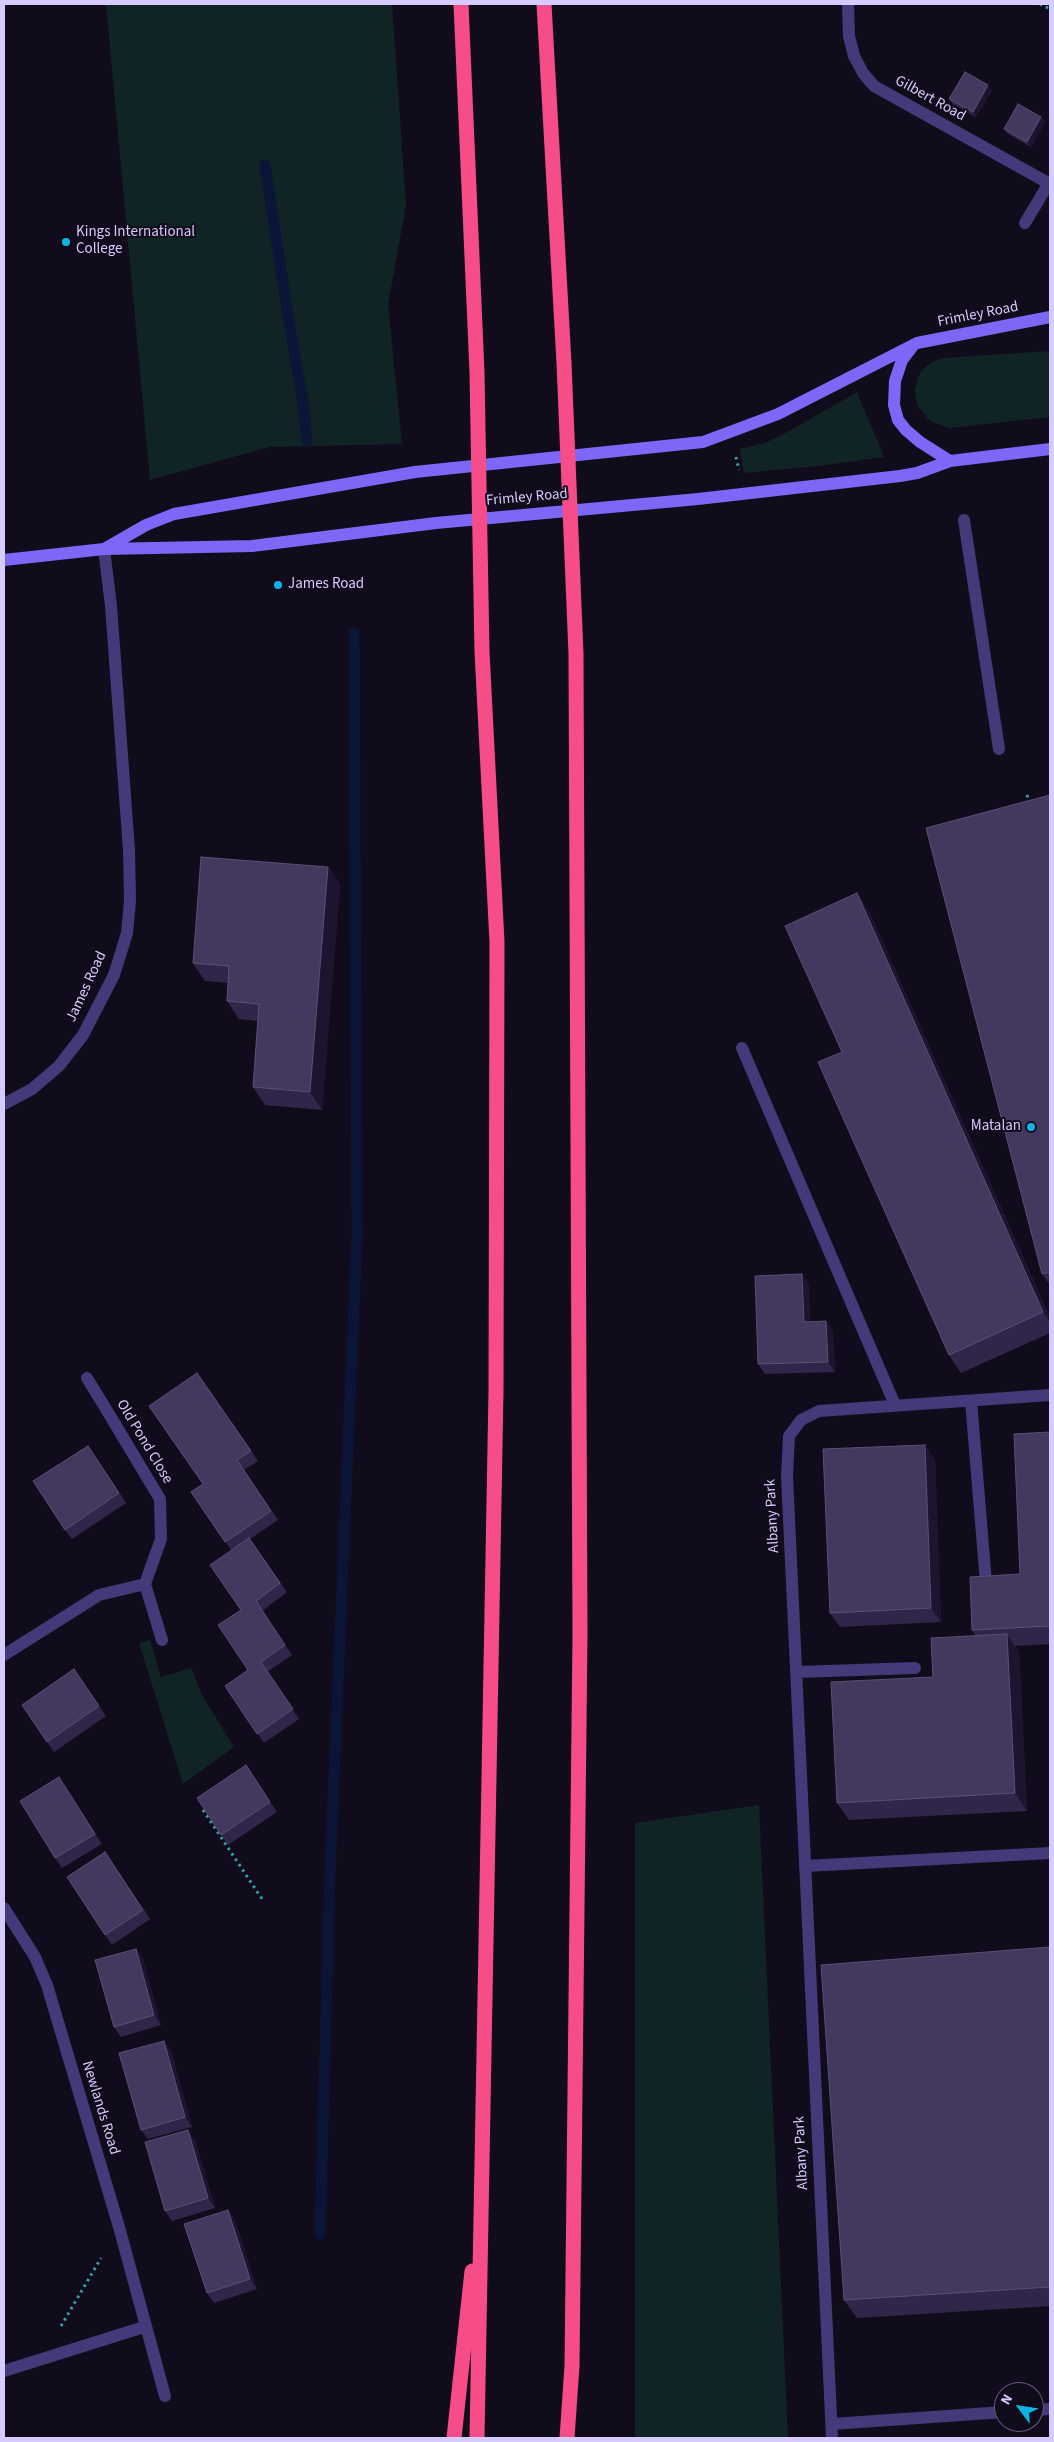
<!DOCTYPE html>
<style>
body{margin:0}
#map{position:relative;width:1054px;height:2442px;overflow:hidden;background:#110c1c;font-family:"Source Sans 3",sans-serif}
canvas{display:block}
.frame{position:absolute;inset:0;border:5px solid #d7cafc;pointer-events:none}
.north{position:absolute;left:994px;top:2382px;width:50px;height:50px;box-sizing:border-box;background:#110c1c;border:1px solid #605876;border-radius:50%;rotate:301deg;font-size:14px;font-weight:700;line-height:20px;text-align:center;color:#d7cafc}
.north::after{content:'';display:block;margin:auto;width:18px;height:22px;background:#0cb4e7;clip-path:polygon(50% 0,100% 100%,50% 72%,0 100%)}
</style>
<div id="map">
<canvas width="1054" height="2442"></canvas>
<div class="frame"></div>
<div class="north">N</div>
</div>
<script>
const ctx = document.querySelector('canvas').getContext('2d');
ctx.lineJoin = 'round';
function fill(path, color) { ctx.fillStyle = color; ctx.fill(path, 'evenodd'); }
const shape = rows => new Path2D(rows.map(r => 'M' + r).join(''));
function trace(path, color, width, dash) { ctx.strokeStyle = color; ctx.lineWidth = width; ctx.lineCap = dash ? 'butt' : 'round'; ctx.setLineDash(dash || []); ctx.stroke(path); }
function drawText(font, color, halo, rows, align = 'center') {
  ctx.font = font + ' "Source Sans 3",sans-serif'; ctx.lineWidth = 4; ctx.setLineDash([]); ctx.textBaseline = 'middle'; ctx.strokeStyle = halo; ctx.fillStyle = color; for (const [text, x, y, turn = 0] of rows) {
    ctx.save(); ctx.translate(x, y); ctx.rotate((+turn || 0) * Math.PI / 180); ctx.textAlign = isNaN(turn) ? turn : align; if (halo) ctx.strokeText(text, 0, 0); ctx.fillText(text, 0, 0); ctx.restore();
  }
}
const green = shape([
 [106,4,392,4,406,205,388,305,402,444,269,447,150,480],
 [1050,351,1050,417,949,428,930,421,917,405,915,391,918,377,922,370,934,361,943,358],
 [857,392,884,457,819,466,744,473,740,449,767,442,791,430],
 [150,1640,161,1677,191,1668,203,1697,234,1747,183,1784,139,1643],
 [759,1805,788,2438,635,2438,635,1823]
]);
const stream = shape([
 [265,165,289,322,303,402,307,440],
 [320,2234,330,1872,357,1234,354,633]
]);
const path = shape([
 [1040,4,1050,9],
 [736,457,739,470],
 [1027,795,1030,804],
 [203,1810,262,1899],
 [61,2326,101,2258]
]);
const lane = shape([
 [964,520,999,749],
 [742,1048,895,1405],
 [87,1378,112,1419],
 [971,1401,986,1583],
 [798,1672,915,1668],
 [805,1866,1050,1853],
 [1034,2410,1050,2409],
 [832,2424,1004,2412],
 [832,2438,787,1476,789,1436,801,1420,819,1411,1050,1395]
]);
const street = shape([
 [848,4,849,36,854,56,863,73,874,86,1050,184],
 [1025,223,1049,183],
 [4,1104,32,1089,59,1066,83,1035,114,975,127,933,130,901,129,850,111,606,104,549],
 [112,1419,160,1499,161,1539,145,1584,162,1640],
 [4,1655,99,1595,145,1584],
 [4,1908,35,1957,47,1985,119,2227,165,2396],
 [4,2371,144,2327]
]);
const secondary = shape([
 [912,347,902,360,895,381,894,405,898,420,906,430,920,442,950,461],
 [106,548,146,525,174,514,415,472,703,442,778,414,917,343,1050,317],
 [4,560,104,549,252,546,436,523,698,499,900,476,917,473,950,461,1050,449]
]);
const highway = shape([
 [461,4,477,372,482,652,497,942,496,1391,477,2438],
 [544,4,564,363,576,654,580,1634,572,2366,567,2438],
 [454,2438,472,2271]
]);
const wall = shape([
 [992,90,976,117,953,104,949,99],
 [1041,117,1045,122,1031,147,1008,134,1004,129],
 [1050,795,1050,1285,1042,1274],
 [328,867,340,884,322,1110,265,1105,253,1087,258,1021,239,1019,227,1001,228,983,205,981,193,963],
 [869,911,1050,1317,1050,1333,961,1373,949,1355,842,1052],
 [809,1284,810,1322,833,1331,835,1372,765,1374,758,1364],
 [197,1373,258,1461,244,1470,278,1520,250,1539,287,1592,262,1611,292,1655,267,1672,299,1719,264,1743,225,1686,248,1670,241,1610,231,1550,191,1492,203,1484],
 [1050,1432,1050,1644,1015,1646,1019,1652,1027,1811,849,1820,837,1803,933,1677,976,1636,972,1630,1020,1574],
 [95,1456,126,1503,72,1539,65,1530],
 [935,1459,941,1622,840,1627,830,1613],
 [74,1669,106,1716,54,1752,22,1705],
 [246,1765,277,1812,228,1845,197,1798],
 [66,1787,102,1844,62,1868,55,1858],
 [105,1852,150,1919,112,1945,67,1877],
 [1050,1947,1050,2306,857,2318,844,2300],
 [136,1949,143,1959,161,2025,121,2037,114,2027],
 [171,2051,192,2127,148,2139,141,2130],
 [195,2140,215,2208,172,2221,165,2211],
 [228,2210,235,2220,257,2289,214,2303,207,2293]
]);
const shadedWall = shape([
 [988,85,992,90,976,117,973,112],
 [1041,117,1045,122,1031,147,1027,142],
 [328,867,340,884,322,1110,310,1092],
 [857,893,869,911,1050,1317,1050,1322,1043,1312],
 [802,1274,809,1284,810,1332,804,1322],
 [826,1321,833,1331,835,1372,828,1362],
 [925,1445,935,1459,941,1622,931,1608],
 [1007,1634,1019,1652,1027,1811,1015,1793],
 [59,1777,66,1787,102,1844,95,1834],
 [136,1949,143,1959,161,2025,154,2015],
 [164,2041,171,2051,192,2127,185,2117],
 [188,2130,195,2140,215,2208,208,2198],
 [228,2210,235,2220,257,2289,250,2279]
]);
const building = shape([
 [965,72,988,85,973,112,949,99,965,72],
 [1018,104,1041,117,1027,142,1004,129,1018,104],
 [1050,795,1050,1272,1042,1274,926,828,1050,795],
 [201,857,328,867,310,1092,253,1087,259,1004,227,1001,229,966,193,963,201,857],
 [857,893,1043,1312,949,1355,818,1062,842,1052,785,926,857,893],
 [802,1274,804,1322,826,1321,828,1362,758,1364,755,1276,802,1274],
 [197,1373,251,1451,237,1460,271,1511,225,1542,191,1492,203,1484,149,1406,197,1373],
 [1050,1432,1050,1626,972,1630,970,1577,1020,1574,1014,1434,1050,1432],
 [925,1445,931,1608,830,1613,823,1449,925,1445],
 [88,1446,119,1493,65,1530,33,1481,88,1446],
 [249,1538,280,1583,256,1601,285,1645,261,1662,293,1709,257,1734,225,1686,248,1670,218,1625,241,1610,210,1565,249,1538],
 [1007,1634,1015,1793,837,1803,831,1682,933,1677,931,1638,1007,1634],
 [74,1669,99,1706,47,1742,22,1705,74,1669],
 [246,1765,270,1802,221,1835,197,1798,246,1765],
 [59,1777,95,1834,55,1858,20,1801,59,1777],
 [105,1852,143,1910,105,1935,67,1877,105,1852],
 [1050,1947,1050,2287,844,2300,821,1965,1050,1947],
 [136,1949,154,2015,114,2027,95,1960,136,1949],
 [164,2041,185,2117,141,2130,119,2053,164,2041],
 [188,2130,208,2198,165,2211,145,2142,188,2130],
 [228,2210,250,2279,207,2293,184,2224,228,2210]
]);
const markers = [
 [66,242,5,"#0cb4e7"],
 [278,585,5,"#0cb4e7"],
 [1031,1127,5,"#0cb4e7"]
];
const streetNames = [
 ["Gilbert Road",930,99,29],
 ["Frimley Road",978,315,-11],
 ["Frimley Road",527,498,-5],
 ["James Road",87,987,-65],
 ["Old Pond Close",144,1442,59],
 ["Albany Park",773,1516,-93],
 ["Newlands Road",100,2108,73],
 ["Albany Park",802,2153,-93]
];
const poiNames = [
 ["Kings International",76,233],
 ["College",76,250],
 ["James Road",288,585],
 ["Matalan",1021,1127,"right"]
];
fill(green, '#102426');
trace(stream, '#0b1537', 11);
trace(path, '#33a0a8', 3, [2.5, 4]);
trace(lane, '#443a79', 12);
trace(street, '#443a79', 12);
trace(secondary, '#7d67f7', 12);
trace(highway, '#f64c87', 15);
fill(wall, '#312649');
fill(shadedWall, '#1d142f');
fill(building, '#43385d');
trace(building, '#5a4f76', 1);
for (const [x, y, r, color] of markers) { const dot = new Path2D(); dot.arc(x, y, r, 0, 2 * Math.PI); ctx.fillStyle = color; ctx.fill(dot); trace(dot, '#110c1c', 2); }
drawText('15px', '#d7cafc', '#110c1c', streetNames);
drawText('15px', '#d7cafc', '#110c1c', poiNames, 'left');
</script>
